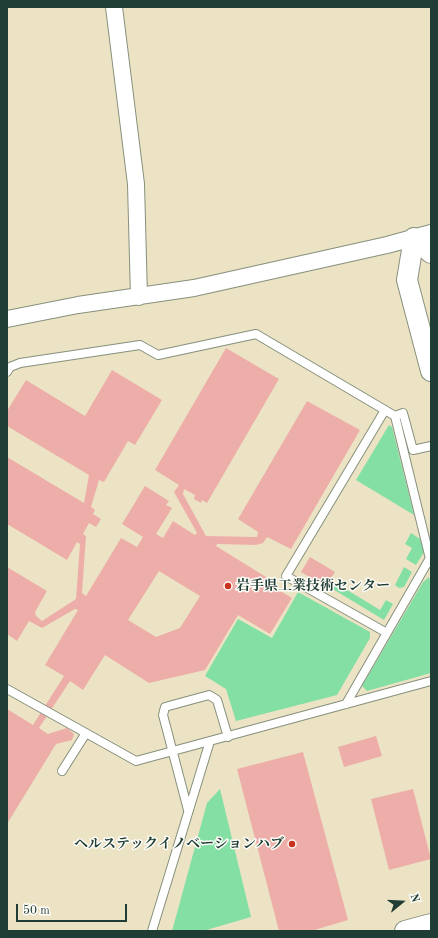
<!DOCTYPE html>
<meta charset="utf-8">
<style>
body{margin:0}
#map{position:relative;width:438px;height:938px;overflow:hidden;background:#ece3c4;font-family:"Old Standard TT",serif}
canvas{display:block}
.frame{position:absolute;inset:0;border:8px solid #1f3d34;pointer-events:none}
.north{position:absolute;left:382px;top:882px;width:40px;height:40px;-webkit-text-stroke:3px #fdfcf7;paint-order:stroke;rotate:72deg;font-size:11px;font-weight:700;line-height:16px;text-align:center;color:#1f3d34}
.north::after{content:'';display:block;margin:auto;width:14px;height:18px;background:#1f3d34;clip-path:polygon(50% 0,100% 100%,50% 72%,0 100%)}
.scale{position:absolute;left:16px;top:904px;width:111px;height:18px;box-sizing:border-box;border:2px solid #1f3d34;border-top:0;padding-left:5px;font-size:12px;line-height:14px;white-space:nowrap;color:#1f3d34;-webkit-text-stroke:3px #fdfcf7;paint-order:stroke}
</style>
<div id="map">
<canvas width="438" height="938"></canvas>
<div class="frame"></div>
<div class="north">N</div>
<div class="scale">50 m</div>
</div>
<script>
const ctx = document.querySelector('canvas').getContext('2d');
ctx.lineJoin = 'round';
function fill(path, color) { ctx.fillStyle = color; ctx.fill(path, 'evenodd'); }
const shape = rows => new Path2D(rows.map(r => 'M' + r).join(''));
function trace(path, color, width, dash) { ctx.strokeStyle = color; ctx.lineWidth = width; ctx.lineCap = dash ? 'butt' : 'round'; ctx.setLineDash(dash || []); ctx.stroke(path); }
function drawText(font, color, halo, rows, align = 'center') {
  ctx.font = font + ' "Old Standard TT","Noto Serif JP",serif'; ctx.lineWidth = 3; ctx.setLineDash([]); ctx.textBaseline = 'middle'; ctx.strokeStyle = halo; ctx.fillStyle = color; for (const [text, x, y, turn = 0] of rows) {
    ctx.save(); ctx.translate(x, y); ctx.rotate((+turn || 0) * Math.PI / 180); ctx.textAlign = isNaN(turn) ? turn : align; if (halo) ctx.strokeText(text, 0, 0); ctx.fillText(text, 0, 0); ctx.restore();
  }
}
const green = shape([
 [389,425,392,427,414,515,356,480],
 [411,533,420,539,424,552,416,565,406,559,412,548,405,544],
 [404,567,412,572,404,587,399,588,395,585],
 [429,577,431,586,431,673,367,691,362,686,423,582],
 [334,582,380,610,386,600,393,604,384,620,331,588],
 [298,592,370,632,370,638,337,695,236,721,226,689,205,676,238,619,272,638],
 [220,789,251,917,203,931,172,931,207,803]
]);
const building = shape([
 [226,348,279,379,207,503,202,500,201,503,194,499,195,495,184,489,183,494,206,536,257,537,258,532,238,519,307,401,360,430,291,549,267,537,263,543,256,545,217,544,216,546,266,577,264,581,292,598,270,634,238,615,205,670,149,683,105,655,83,690,70,681,39,728,48,734,67,728,74,734,72,740,56,744,7,824,7,709,33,725,64,676,45,665,78,610,75,609,42,628,29,621,17,641,7,634,7,567,47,591,35,612,36,616,42,621,76,599,80,544,77,542,67,560,7,524,7,457,84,503,89,475,7,426,7,411,26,380,85,416,112,370,162,400,135,445,128,441,104,482,99,480,91,507,95,510,93,514,101,519,96,527,89,523,83,534,86,536,82,593,86,596,121,538,137,547,143,537,122,524,145,486,169,501,166,505,172,508,156,534,163,538,173,521,195,535,197,533,174,492,179,485,155,470],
 [159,571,200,596,180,628,156,637,128,620],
 [310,557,335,572,326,587,301,572],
 [376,736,382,756,344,767,338,747],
 [303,752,348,920,311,931,279,931,237,769],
 [413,789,431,859,389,870,371,799]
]);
const service = shape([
 [7,372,10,367,20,363,140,345,158,355,256,334,395,416,431,563],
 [385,410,286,576,387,633],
 [395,416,403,413,413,450,431,446],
 [7,689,136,761,431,681],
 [346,704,430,558],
 [62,771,86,733],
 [188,810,163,715,165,707,209,695,217,700,228,737],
 [152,931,210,741]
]);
const minor = shape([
 [114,7,136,184,139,297],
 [7,319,78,305,194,288,387,245,431,233]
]);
const tertiary = shape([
 [414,238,407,280,431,371],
 [414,238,431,253],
 [405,931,431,924]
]);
const markers = [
 [228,586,4,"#c8321e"],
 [292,844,4,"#c8321e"]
];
const poiNames = [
 ["岩手県工業技術センター",236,586],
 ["ヘルステックイノベーションハブ",284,844,"right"]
];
fill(green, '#84dfa5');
fill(building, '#edaeaa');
trace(service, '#86907c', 10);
trace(minor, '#86907c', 18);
trace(tertiary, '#86907c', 22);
trace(service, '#fff', 8);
trace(minor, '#fff', 16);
trace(tertiary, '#fff', 20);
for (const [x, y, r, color] of markers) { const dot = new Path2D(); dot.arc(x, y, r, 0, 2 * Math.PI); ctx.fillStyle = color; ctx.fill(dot); trace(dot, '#fdfcf7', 1.5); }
drawText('bold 14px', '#1f3d34', '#fdfcf7', poiNames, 'left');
</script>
